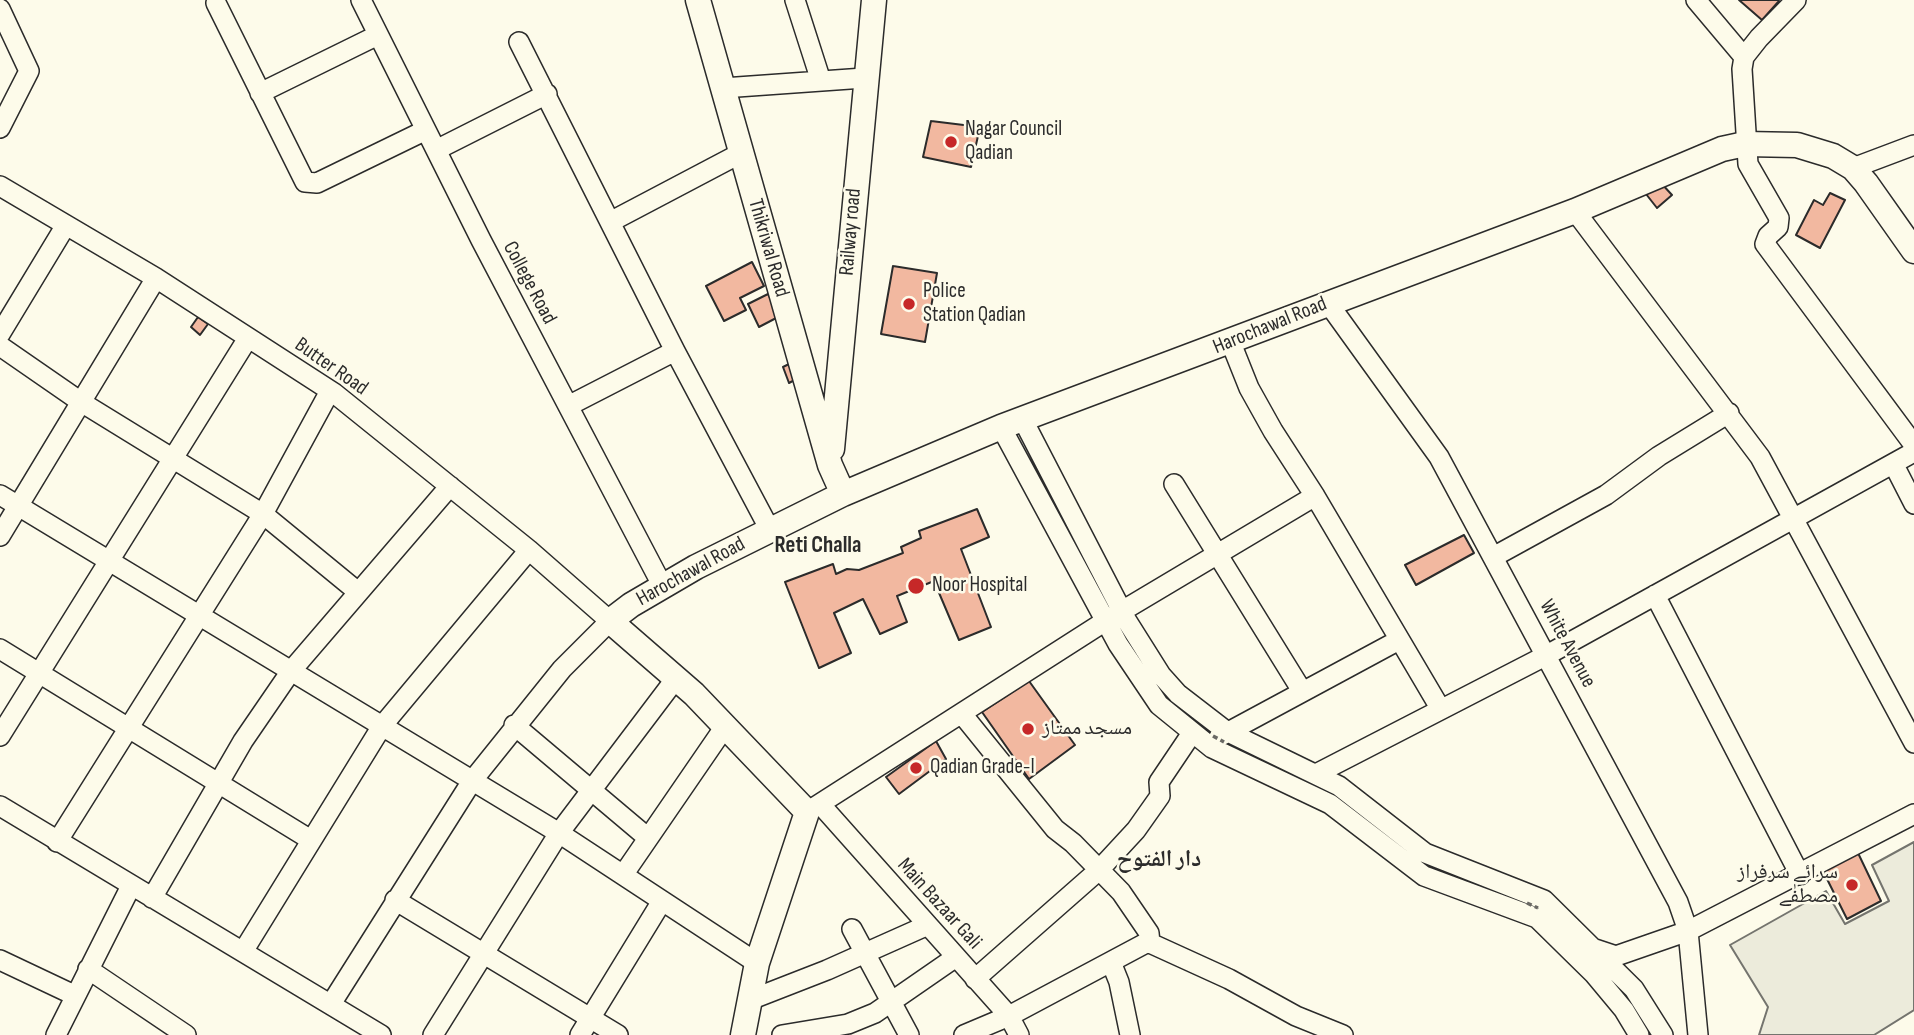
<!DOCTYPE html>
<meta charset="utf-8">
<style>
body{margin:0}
canvas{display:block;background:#fdfbea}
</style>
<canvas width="1914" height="1035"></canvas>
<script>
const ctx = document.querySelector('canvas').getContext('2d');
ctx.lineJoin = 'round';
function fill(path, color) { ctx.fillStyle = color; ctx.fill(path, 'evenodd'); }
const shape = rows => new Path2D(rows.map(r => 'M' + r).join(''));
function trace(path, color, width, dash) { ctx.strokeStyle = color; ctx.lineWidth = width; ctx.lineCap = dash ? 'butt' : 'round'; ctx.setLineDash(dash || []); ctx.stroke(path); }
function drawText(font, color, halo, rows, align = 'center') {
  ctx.font = font + ' "Sofia Sans Condensed","Noto Naskh Arabic",sans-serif'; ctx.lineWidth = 5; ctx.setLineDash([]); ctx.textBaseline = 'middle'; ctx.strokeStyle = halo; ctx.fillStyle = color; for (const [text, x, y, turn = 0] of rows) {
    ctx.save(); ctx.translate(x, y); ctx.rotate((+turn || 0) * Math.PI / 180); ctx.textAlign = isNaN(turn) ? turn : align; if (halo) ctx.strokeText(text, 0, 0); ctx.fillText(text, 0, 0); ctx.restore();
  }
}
const green = shape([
 [1914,842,1914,1010,1874,1035,1759,1035,1768,1007,1730,945,1826,891,1845,924,1889,901,1872,865,1914,842]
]);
const stream = shape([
 [1225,743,1248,752],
 [1331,792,1353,810],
 [1460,879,1507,896],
 [1616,984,1638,1012]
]);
const building = shape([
 [1739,0,1778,0,1779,1,1762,20,1739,0],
 [931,121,980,127,971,167,923,157,931,121],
 [1661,183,1672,195,1657,208,1646,194,1661,183],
 [1830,193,1845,200,1820,248,1796,235,1814,200,1823,205,1830,193],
 [752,262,764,286,740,298,746,310,724,321,706,286,752,262],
 [893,266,937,273,925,342,881,334,893,266],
 [768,294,780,316,759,327,748,304,768,294],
 [198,317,208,324,200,335,191,327,198,317],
 [797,360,802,376,789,383,783,367,797,360],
 [977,509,989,537,961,549,991,627,959,640,934,581,897,596,907,622,880,634,863,599,834,613,851,653,819,668,785,582,833,564,836,574,847,569,859,570,903,553,901,547,921,538,919,531,977,509],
 [1464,535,1474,553,1416,585,1405,565,1464,535],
 [1029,681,1075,745,1029,779,982,712,1029,681],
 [936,741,946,759,899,794,886,777,936,741],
 [1858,853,1881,901,1847,919,1822,869,1858,853]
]);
const minor = shape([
 [361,0,481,240,662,585],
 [795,0,821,81],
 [1696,0,1744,57],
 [1796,0,1759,38,1744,57,1742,69,1748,164,1779,218,1778,227,1768,236,1765,244,1914,445],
 [216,3,305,182,317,183,426,130],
 [0,9,29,71,0,128],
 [519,42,675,351,770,530],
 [723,88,864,78],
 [260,93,378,35],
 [436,150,547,94],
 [1853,168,1914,145],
 [0,186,156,278,334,393,529,550,610,621,562,669,472,781,331,1004],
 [1575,211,1760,457,1914,743],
 [610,222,741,153],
 [1328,303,1439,457,1678,902,1688,931,1698,1035],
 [0,334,66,225],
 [1231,343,1249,388,1273,431,1315,496,1440,708],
 [0,346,81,402,263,514,358,592],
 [568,406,675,351],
 [1023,420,1127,621,1161,675,1178,694,1226,731,1339,786,1425,853,1544,900,1634,989,1663,1035],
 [1001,427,1118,644,1159,705,1212,748,1330,804,1424,876,1537,918,1594,974,1624,1010,1639,1035],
 [1894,465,1914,504],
 [1174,484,1302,691],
 [0,495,559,833,757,963],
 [0,536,156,278],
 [1495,556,1606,495,1659,456,1729,413],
 [1655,595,1800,875],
 [0,649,311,840],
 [962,714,1055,829,1073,843,1121,892,1149,933,1150,943],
 [514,725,648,838],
 [0,736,248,338],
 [1219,737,1399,640],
 [1316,774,1547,655,1914,452],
 [821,805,1009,1016,1019,1035],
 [0,806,381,1035],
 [807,812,1107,620,1315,496],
 [57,842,263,514,330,391],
 [623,875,726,725],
 [152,898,243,741,291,671,450,486],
 [395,900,618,1035],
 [852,929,909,1035],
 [1595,949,1616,956,1688,931,1914,814],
 [244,950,382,726,529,550],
 [0,960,74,995],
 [1111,962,1119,982,1130,1035],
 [88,969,186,1035],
 [975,979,1099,870,1136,830,1160,796,1159,782,1192,733],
 [750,1000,827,970,928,925],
 [56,1035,131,886],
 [433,1035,559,833,677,677],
 [580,1035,662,901],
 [782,1035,848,1024,875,1013,956,957],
 [964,1035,1009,1016,1144,944,1150,943,1229,979,1296,1016,1343,1035]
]);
const major = shape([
 [698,0,830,465,843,494],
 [832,449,874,0],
 [743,1035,757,963,807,812,694,694,610,621,631,605,696,567,843,494,1001,427,1575,211,1722,149,1745,144,1797,145,1833,156,1853,168,1866,183,1914,251]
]);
const pathBridge = shape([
 [1213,736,1224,742],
 [1527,903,1538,908]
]);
const markers = [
 [951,142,7,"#c62828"],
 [909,304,7,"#c62828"],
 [916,586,9,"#c62828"],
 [1028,729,7,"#c62828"],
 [916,768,7,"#c62828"],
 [1852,885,7,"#c62828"]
];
const poiNames = [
 ["Nagar Council",965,130],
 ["Qadian",965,154],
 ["Police",923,292],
 ["Station Qadian",923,316],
 ["Noor Hospital",932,586],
 ["مسجد ممتاز",1042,729],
 ["Qadian Grade-I",930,768],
 ["سرائے سرفراز",1838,873,"right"],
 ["مصطفٰے",1838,897,"right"]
];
const streetNames = [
 ["Railway road",851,232,-85],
 ["Thikriwal Road",768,248,74],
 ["College Road",529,283,62],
 ["Harochawal Road",1270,326,-22],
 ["Butter Road",331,367,35],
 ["Harochawal Road",691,572,-29],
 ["White Avenue",1567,644,62],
 ["Main Bazaar Gali",939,904,48]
];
const neighbourhoodNames = [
 ["Reti Challa",818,546],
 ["دار الفتوح",1159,860]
];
fill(green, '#ecebdb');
trace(green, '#74746e', 2);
trace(stream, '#d8d7c9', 5);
fill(building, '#f2b8a0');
trace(building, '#2b2b2b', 2);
trace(minor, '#2b2b2b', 22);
trace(major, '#2b2b2b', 27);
trace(minor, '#fdfbea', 19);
trace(major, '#fdfbea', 24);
trace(pathBridge, '#6a6964', 3.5, [5, 3.5]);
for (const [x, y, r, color] of markers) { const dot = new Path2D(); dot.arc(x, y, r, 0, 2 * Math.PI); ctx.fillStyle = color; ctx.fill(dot); trace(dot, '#fdfbea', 2.5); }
drawText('21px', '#2b2b2b', '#fdfbea', poiNames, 'left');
drawText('21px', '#2b2b2b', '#fdfbea', streetNames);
drawText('bold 23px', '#2b2b2b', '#fdfbea', neighbourhoodNames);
</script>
